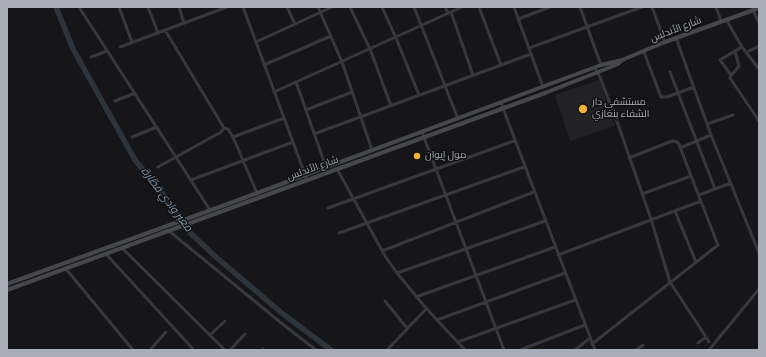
<!DOCTYPE html>
<meta charset="utf-8">
<style>
body{margin:0}
#map{position:relative;width:766px;height:357px;overflow:hidden;background:#161618;font-family:"Source Sans 3",sans-serif}
canvas{display:block}
.frame{position:absolute;inset:0;border:8px solid #a8adb8;pointer-events:none}
</style>
<div id="map">
<canvas width="766" height="357"></canvas>
<div class="frame"></div>
</div>
<script>
const ctx = document.querySelector('canvas').getContext('2d');
ctx.lineJoin = 'round';
function fill(path, color) { ctx.fillStyle = color; ctx.fill(path, 'evenodd'); }
const shape = rows => new Path2D(rows.map(r => 'M' + r).join(''));
function trace(path, color, width, dash) { ctx.strokeStyle = color; ctx.lineWidth = width; ctx.lineCap = dash ? 'butt' : 'round'; ctx.setLineDash(dash || []); ctx.stroke(path); }
function drawText(font, color, halo, rows, align = 'center') {
  ctx.font = font + ' "Source Sans 3",Cairo,sans-serif'; ctx.lineWidth = 3; ctx.setLineDash([]); ctx.textBaseline = 'middle'; ctx.strokeStyle = halo; ctx.fillStyle = color; for (const [text, x, y, turn = 0] of rows) {
    ctx.save(); ctx.translate(x, y); ctx.rotate((+turn || 0) * Math.PI / 180); ctx.textAlign = isNaN(turn) ? turn : align; if (halo) ctx.strokeText(text, 0, 0); ctx.fillText(text, 0, 0); ctx.restore();
  }
}
const built = shape([
 [599,80,615,126,570,141,555,95]
]);
const river = shape([
 [56,7,73,49,135,160,171,204,185,228,216,257,283,314,331,350]
]);
const street = shape([
 [79,7,210,210],
 [119,7,132,42],
 [148,7,158,33],
 [179,7,184,23],
 [243,7,307,180],
 [287,7,295,24],
 [318,7,342,62,372,150],
 [350,7,370,49,391,106],
 [382,7,396,38,419,95],
 [414,7,458,119],
 [445,7,448,13],
 [479,7,501,65],
 [514,7,543,87],
 [580,7,601,65],
 [652,7,665,42],
 [716,7,721,21],
 [753,10,759,23],
 [451,12,473,75],
 [518,19,550,7],
 [726,19,742,47,759,69],
 [676,38,711,135,759,253],
 [256,42,332,7],
 [120,47,227,7],
 [742,47,735,51,739,66,730,77,730,78,759,121],
 [529,48,642,7],
 [644,52,661,97,667,97,694,87],
 [747,52,759,46],
 [91,57,107,51],
 [264,65,331,36],
 [595,68,600,77,619,127,651,219,670,282,706,337,698,343],
 [670,72,715,189],
 [731,75,720,60,735,51],
 [296,82,326,167],
 [274,92,462,7],
 [115,101,135,93],
 [501,103,595,350],
 [306,110,352,92],
 [707,124,733,115],
 [224,128,228,129,233,137,257,193],
 [422,132,504,350],
 [314,134,531,54],
 [132,137,157,127],
 [233,137,284,118],
 [680,148,711,135],
 [629,158,672,141,677,142,679,144,691,176],
 [158,167,221,132,224,128,165,30],
 [337,169,385,256,397,273,425,307,465,350],
 [191,180,293,142],
 [699,195,731,183],
 [328,208,514,141],
 [675,211,696,262],
 [169,231,285,326,316,350],
 [339,233,524,167],
 [122,248,225,350],
 [382,251,534,192],
 [106,254,194,350],
 [558,255,701,201],
 [66,269,133,350],
 [397,273,545,221],
 [416,297,555,247],
 [385,301,407,328],
 [437,320,565,273],
 [210,335,225,321],
 [706,337,709,342],
 [458,342,575,300],
 [592,344,718,245,691,176,642,194],
 [150,350,166,332],
 [230,350,245,334],
 [262,350,263,349],
 [387,350,426,309],
 [520,350,585,325],
 [575,350,590,338],
 [636,350,643,345],
 [709,350,759,289]
]);
const secondary = shape([
 [7,284,233,202,601,65,622,60,665,42,759,8],
 [7,290,545,93,603,70,618,64,622,60]
]);
const markers = [
 [583,109,5,"#f2b134"],
 [417,156,4,"#f2b134"]
];
const streetNames = [
 ["شارع الأندلس",676,30,-21],
 ["شارع الأندلس",313,169,-20]
];
const poiNames = [
 ["مستشفى دار",592,103],
 ["الشفاء بنغازي",592,115],
 ["مول إيوان",425,156]
];
const waterNames = [
 ["معبر وادي قطّارة",166,200,53]
];
fill(built, '#222225');
trace(river, '#2c353c', 5.5);
trace(street, '#37383d', 3);
trace(secondary, '#45474d', 4);
for (const [x, y, r, color] of markers) { const dot = new Path2D(); dot.arc(x, y, r, 0, 2 * Math.PI); ctx.fillStyle = color; ctx.fill(dot); trace(dot, '#111113', 1.5); }
drawText('10px', '#a8adb8', '#111113', streetNames);
drawText('10px', '#a8adb8', '#111113', poiNames, 'left');
drawText('italic 11px', '#7f9bb3', '#111113', waterNames);
</script>
